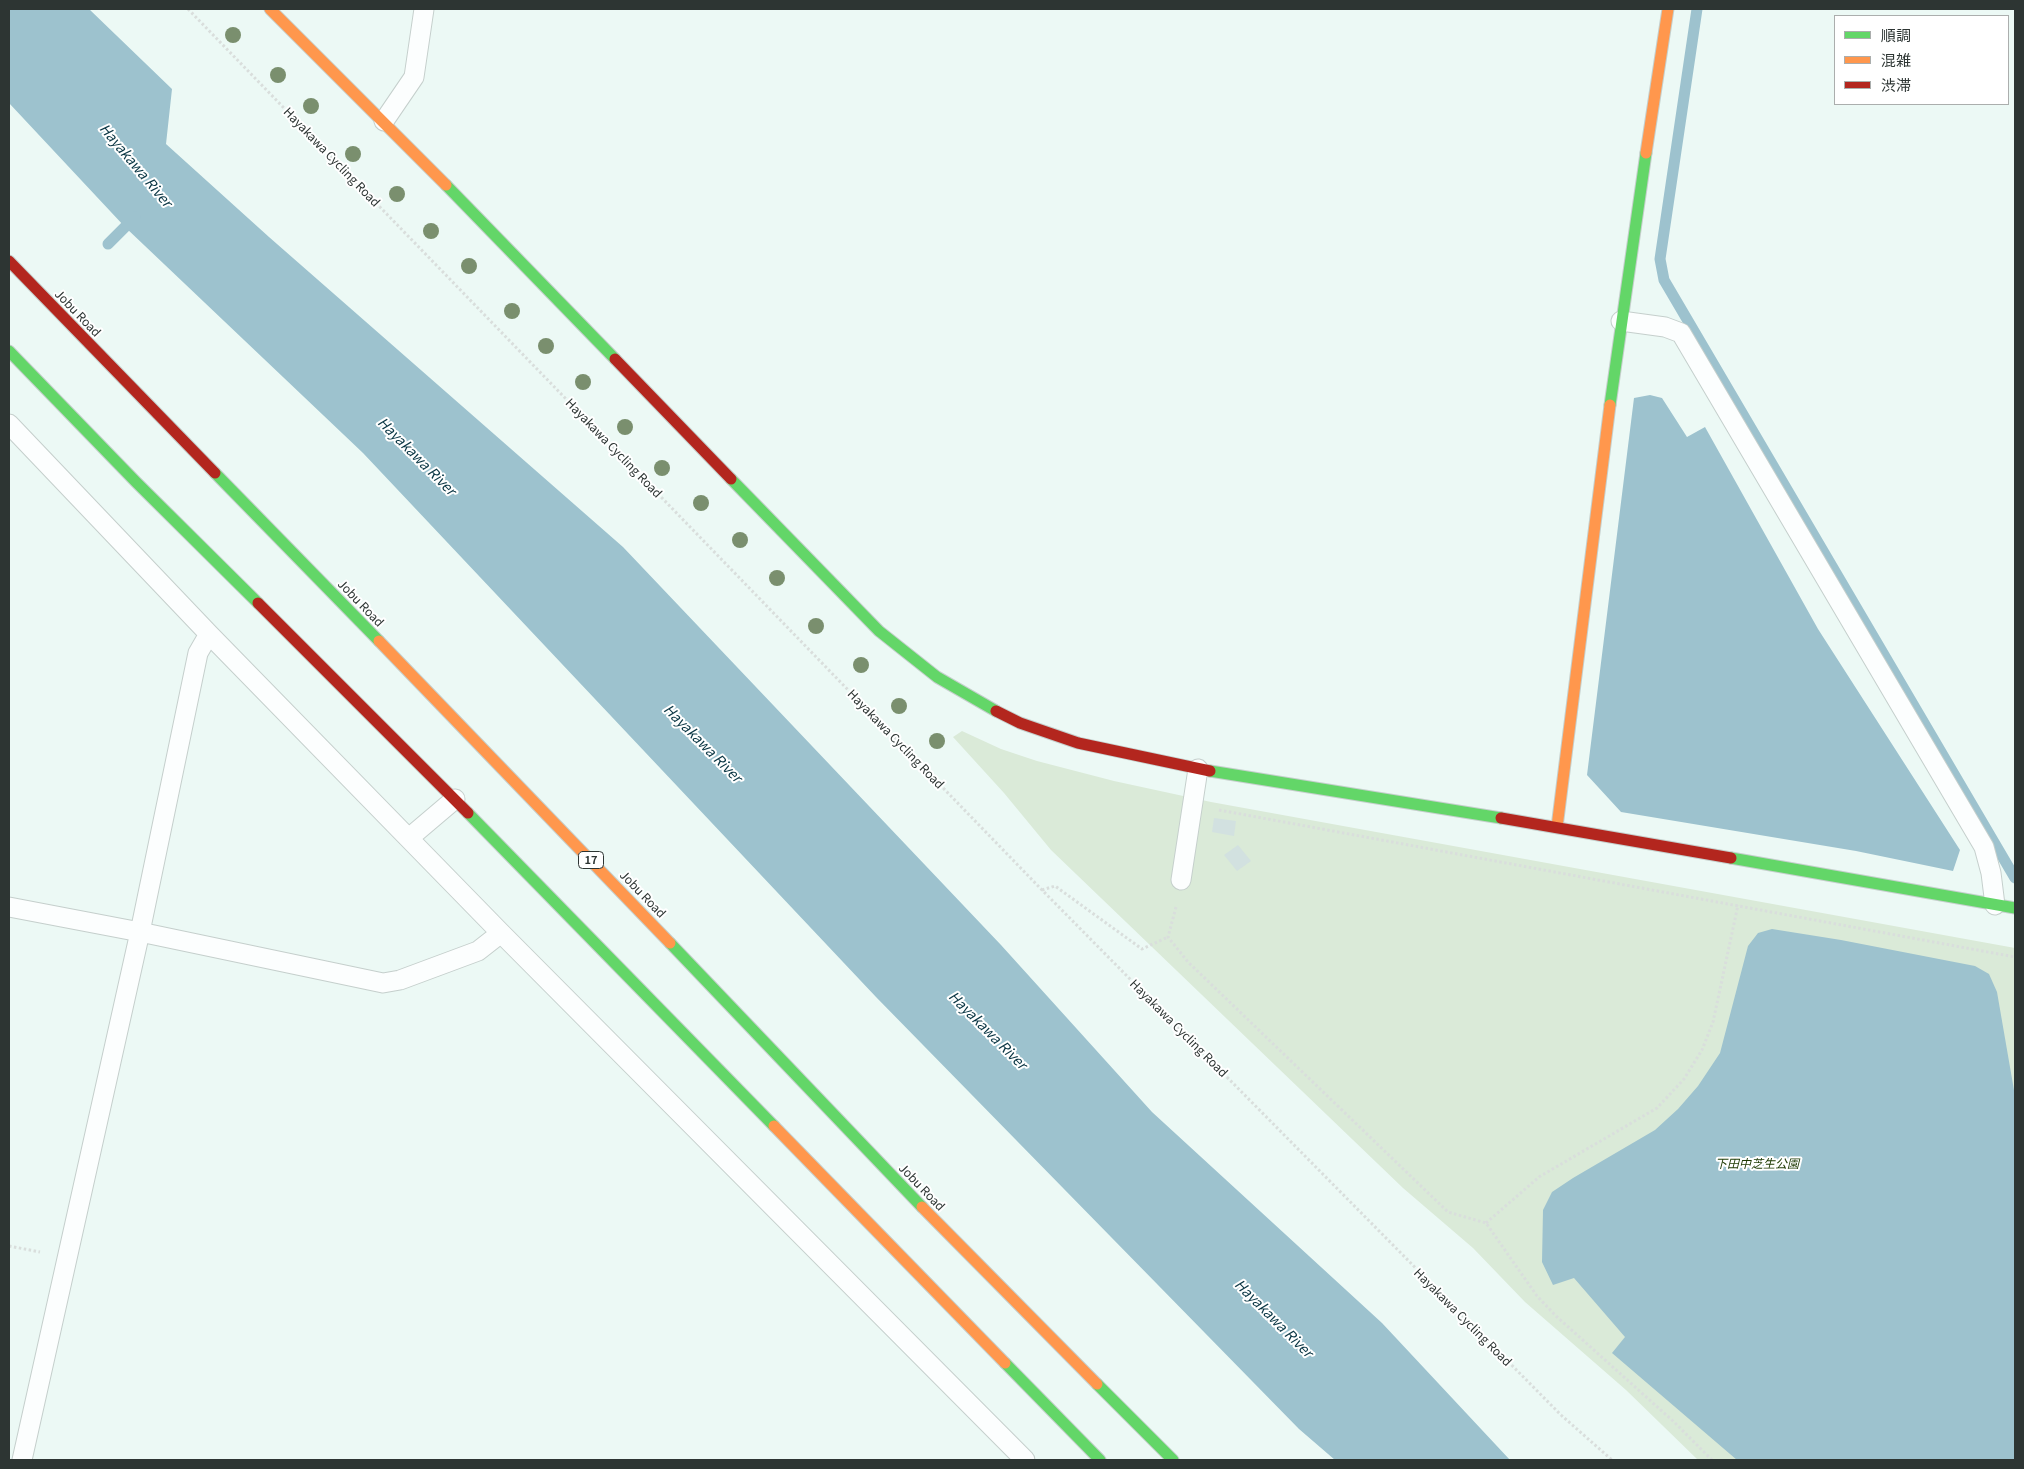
<!DOCTYPE html>
<meta charset="utf-8">
<style>
body{margin:0}
#map{position:relative;width:2024px;height:1469px;overflow:hidden;background:#ecf9f5;font-family:Georgia,"Noto Sans JP",serif}
canvas{display:block}
.frame{position:absolute;inset:0;border:10px solid #2d3533;pointer-events:none}
.legend{position:absolute;left:1834px;top:15px;width:175px;height:90px;box-sizing:border-box;background:#fff;border:1px solid #abaead;margin:0;padding:6px 9px;list-style:none;font-size:15px;color:#2d3533}
.legend li{display:flex;align-items:center;gap:10px;height:25px}
.legend b{width:25px;border:1px solid #abaead}
</style>
<div id="map">
<canvas width="2024" height="1469"></canvas>
<div class="frame"></div>
<ul class="legend">
<li><b style="height:6px;background:#63d668"></b>順調</li>
<li><b style="height:6px;background:#ff974d"></b>混雑</li>
<li><b style="height:6px;background:#b3261e"></b>渋滞</li>
</ul>
</div>
<script>
const ctx = document.querySelector('canvas').getContext('2d');
ctx.lineJoin = 'round';
function fill(path, color) { ctx.fillStyle = color; ctx.fill(path, 'evenodd'); }
const shape = rows => new Path2D(rows.map(r => 'M' + r).join(''));
function trace(path, color, width, dash) { ctx.strokeStyle = color; ctx.lineWidth = width; ctx.lineCap = dash ? 'butt' : 'round'; ctx.setLineDash(dash || []); ctx.stroke(path); }
function drawText(font, color, halo, rows, align = 'center') {
  ctx.font = font + ' Georgia,"Noto Sans JP",serif'; ctx.lineWidth = 4; ctx.setLineDash([]); ctx.textBaseline = 'middle'; ctx.strokeStyle = halo; ctx.fillStyle = color; for (const [text, x, y, turn = 0] of rows) {
    ctx.save(); ctx.translate(x, y); ctx.rotate((+turn || 0) * Math.PI / 180); ctx.textAlign = isNaN(turn) ? turn : align; if (halo) ctx.strokeText(text, 0, 0); ctx.fillText(text, 0, 0); ctx.restore();
  }
}
const green = shape([
 [962,731,1001,749,1037,761,1114,781,1211,802,2015,948,2015,1460,1698,1460,1626,1390,1525,1302,1473,1248,1403,1188,1051,850,1004,793,953,737]
]);
const water = shape([
 [9,9,89,9,172,89,166,144,269,237,623,547,1001,945,1152,1112,1382,1323,1510,1460,1335,1460,1299,1429,876,997,363,453,125,227,9,103],
 [1650,395,1662,398,1687,437,1705,427,1818,629,1960,850,1953,871,1856,851,1621,812,1587,775,1634,398],
 [1772,929,1841,940,1975,966,1989,974,1997,992,2015,1096,2015,1460,1737,1460,1612,1353,1625,1337,1574,1278,1553,1285,1542,1262,1543,1210,1552,1192,1573,1178,1655,1130,1678,1109,1698,1086,1720,1053,1748,946,1758,933]
]);
const stream = shape([
 [1697,9,1660,259,1664,280,2015,878],
 [108,244,135,217]
]);
const building = shape([
 [1214,818,1236,821,1234,836,1212,832],
 [1238,845,1251,861,1237,871,1224,855]
]);
const path = shape([
 [188,9,1042,890,1561,1415,1612,1460],
 [1219,810,2015,957],
 [1042,890,1055,886,1142,949,1168,937],
 [1176,907,1168,937,1188,962,1448,1212,1486,1223,1537,1296,1556,1316,1673,1421,1712,1460],
 [1486,1223,1539,1177,1657,1108,1684,1079,1702,1050,1713,1022,1738,905],
 [9,1246,40,1252]
]);
const lane = shape([
 [384,121,414,77,424,9],
 [1621,321,1665,327,1681,333,1984,847,1991,873,1995,905],
 [9,424,209,634,501,933,1025,1460],
 [409,838,455,799],
 [1181,880,1198,769],
 [9,907,140,932,383,983,400,980,478,951,501,933],
 [22,1460,140,932,198,653,209,634]
]);
const fast = shape([
 [446,185,615,359],
 [9,351,136,482,258,603],
 [1610,405,1646,153],
 [215,473,379,641],
 [731,479,879,631,937,677,996,711],
 [1210,771,1501,818],
 [468,813,774,1126],
 [1731,858,2015,908],
 [670,943,922,1207],
 [1005,1363,1100,1460],
 [1097,1384,1173,1460]
]);
const slow = shape([
 [270,9,446,185],
 [1646,153,1668,9],
 [379,641,670,943],
 [1557,827,1610,405],
 [774,1126,1005,1363],
 [922,1207,1097,1384]
]);
const jam = shape([
 [9,261,215,473],
 [615,359,731,479],
 [258,603,468,813],
 [996,711,1020,723,1078,743,1210,771],
 [1501,818,1731,858]
]);
const trees = [
 [233,35],
 [278,75],
 [311,106],
 [353,154],
 [397,194],
 [431,231],
 [469,266],
 [512,311],
 [546,346],
 [583,382],
 [625,427],
 [662,468],
 [701,503],
 [740,540],
 [777,578],
 [816,626],
 [861,665],
 [899,706],
 [937,741]
];
const shields = [
 [591,860,25]
];
const shieldNames = [
 ["17",591,860]
];
const streetNames = [
 ["Hayakawa Cycling Road",332,157,46],
 ["Jobu Road",78,313,46],
 ["Hayakawa Cycling Road",614,448,46],
 ["Jobu Road",361,603,46],
 ["Hayakawa Cycling Road",896,739,46],
 ["Jobu Road",643,894,46],
 ["Hayakawa Cycling Road",1179,1028,45],
 ["Jobu Road",922,1187,46],
 ["Hayakawa Cycling Road",1463,1317,45]
];
const parkNames = [
 ["下田中芝生公園",1757,1163]
];
const waterNames = [
 ["Hayakawa River",136,165,50],
 ["Hayakawa River",417,456,45],
 ["Hayakawa River",703,743,45],
 ["Hayakawa River",988,1030,45],
 ["Hayakawa River",1274,1318,45]
];
fill(green, '#daead8');
fill(water, '#9dc2ce');
trace(stream, '#9dc2ce', 11);
fill(building, '#d2e1e0');
trace(lane, '#c5cfcc', 21);
trace(fast, '#c5cfcc', 13);
trace(slow, '#c5cfcc', 13);
trace(jam, '#c5cfcc', 13);
trace(path, '#d9dedc', 3, [2.5, 2.5]);
trace(lane, '#fcfefe', 19);
trace(fast, '#63d668', 11);
trace(slow, '#ff974d', 11);
trace(jam, '#b3261e', 11);
ctx.fillStyle = '#7a8f6e';
for (const [x, y] of trees) { ctx.beginPath(); ctx.arc(x, y, 8, 0, 2 * Math.PI); ctx.fill(); }
for (const [x, y, w] of shields) { const box = new Path2D(); box.roundRect(x - w / 2, y - 8.5, w, 17, 4); ctx.fillStyle = '#fff'; ctx.fill(box); trace(box, '#2d3533', 1); }
drawText('bold 11px', '#2d3533', null, shieldNames);
drawText('12px', '#2d3533', '#fff', streetNames);
drawText('italic 12px', '#1c3800', '#fff', parkNames);
drawText('italic 14px', '#093543', '#fff', waterNames);
</script>
